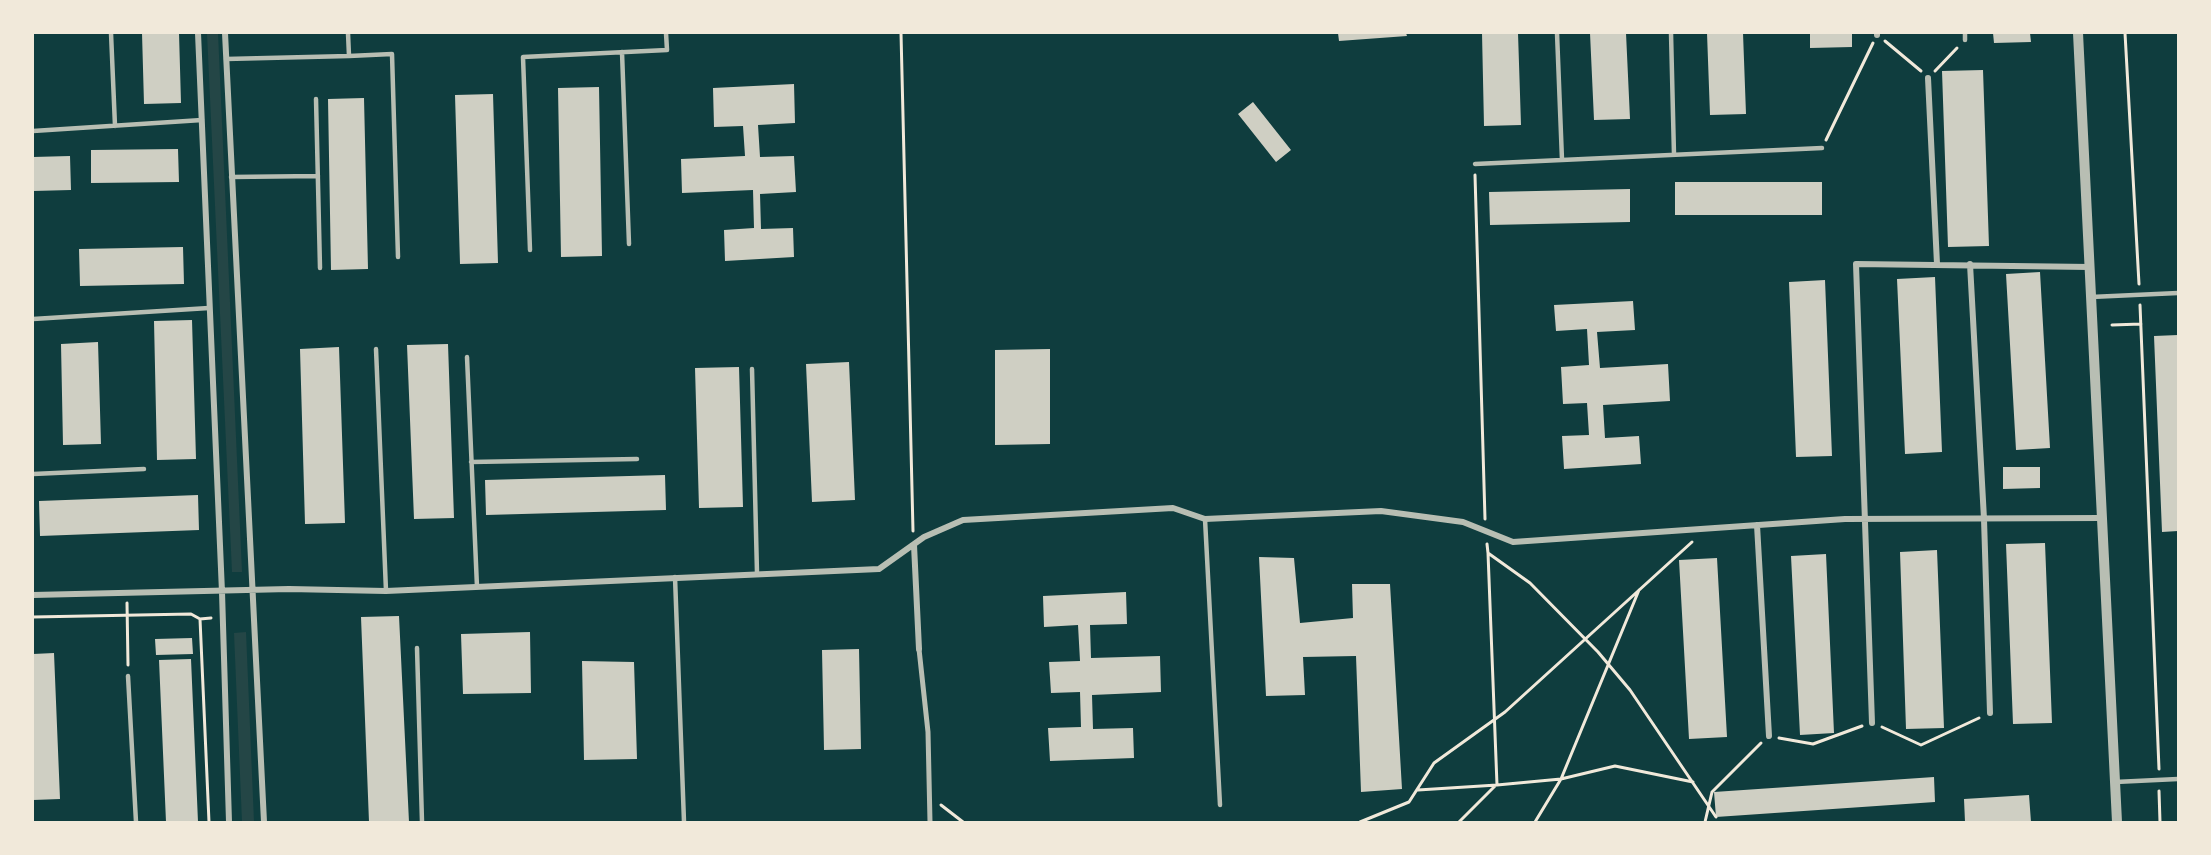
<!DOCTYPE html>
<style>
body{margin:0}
#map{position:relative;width:2211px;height:855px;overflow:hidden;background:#0f3d3e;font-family:"DM Sans",sans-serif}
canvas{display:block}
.frame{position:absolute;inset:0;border:34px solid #f1e9da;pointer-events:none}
</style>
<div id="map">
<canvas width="2211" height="855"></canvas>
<div class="frame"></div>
</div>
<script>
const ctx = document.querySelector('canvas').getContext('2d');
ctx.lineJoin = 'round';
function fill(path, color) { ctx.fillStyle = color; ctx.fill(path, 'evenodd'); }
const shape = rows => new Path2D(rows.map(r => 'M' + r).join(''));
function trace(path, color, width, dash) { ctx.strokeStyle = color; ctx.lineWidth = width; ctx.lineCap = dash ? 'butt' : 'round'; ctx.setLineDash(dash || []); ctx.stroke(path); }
const green = shape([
 [207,33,218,33,242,572,232,572],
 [246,632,254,822,242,822,234,633]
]);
const building = shape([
 [142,33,179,33,181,103,144,104],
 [1338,33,1406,33,1407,36,1339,41],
 [1482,33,1518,33,1521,125,1484,126],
 [1590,33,1626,33,1630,119,1594,120],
 [1707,33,1743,33,1746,114,1710,115],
 [1810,33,1852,33,1852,47,1810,48],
 [1993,33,2030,33,2031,42,1994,43],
 [1983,70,1989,246,1948,247,1942,71],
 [794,84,795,123,758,125,760,157,794,156,796,192,760,194,761,229,793,228,794,257,725,261,724,230,754,228,753,190,682,193,681,159,745,156,743,126,714,127,713,88],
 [599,87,602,256,561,257,558,88],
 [493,94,498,263,460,264,455,95],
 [364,98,368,269,331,270,328,99],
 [1253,102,1291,150,1276,162,1238,114],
 [178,149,179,182,91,183,91,150],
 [70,156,71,190,33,191,33,157],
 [1675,182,1822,182,1822,215,1675,215],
 [1630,189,1630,222,1490,225,1489,192],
 [183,247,184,284,80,286,79,249],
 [2040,272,2050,448,2016,450,2006,274],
 [1935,277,1942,452,1905,454,1897,279],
 [1825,280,1832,456,1796,457,1789,282],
 [1633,301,1635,330,1597,332,1600,368,1668,364,1670,401,1603,405,1605,438,1639,436,1641,464,1564,469,1562,436,1589,435,1587,403,1563,404,1561,367,1589,365,1587,329,1556,331,1554,305],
 [192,320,196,459,157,460,154,321],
 [2178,335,2178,531,2162,532,2154,336],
 [98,342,101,444,63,445,61,344],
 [448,344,454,518,414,519,407,345],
 [339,347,345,523,305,524,300,349],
 [1050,349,1050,444,995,445,995,350],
 [849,362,855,500,812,502,806,364],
 [739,367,743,507,699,508,695,368],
 [2003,467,2040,467,2040,488,2003,489],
 [665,475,666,510,486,515,485,480],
 [198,495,199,530,40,536,39,501],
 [2045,543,2052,723,2013,724,2006,544],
 [1937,550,1944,728,1906,729,1900,552],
 [1826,554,1834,733,1800,735,1791,556],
 [1259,557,1294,558,1300,623,1353,618,1352,584,1390,584,1402,789,1361,792,1356,656,1303,657,1305,695,1266,696],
 [1717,558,1727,737,1689,739,1679,560],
 [1126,592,1127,624,1090,625,1091,658,1160,656,1161,692,1092,695,1093,729,1133,728,1134,758,1050,761,1048,728,1081,727,1080,692,1051,693,1049,662,1080,661,1078,625,1044,627,1043,596],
 [399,616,409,822,369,822,361,617],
 [530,632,531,693,463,694,461,634],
 [192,638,193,654,156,655,155,639],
 [859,649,861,749,824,750,822,650],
 [54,653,60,799,33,800,33,654],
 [191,659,198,822,166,822,159,660],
 [582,661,634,662,637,759,584,760],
 [1934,777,1935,802,1716,817,1714,792],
 [2029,795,2031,822,1965,822,1964,799]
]);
const path = shape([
 [901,33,913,531],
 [2125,33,2139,284],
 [1885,41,1921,71],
 [1935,71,1957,48],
 [1826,140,1873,43],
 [1475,175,1485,519],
 [2140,305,2159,769],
 [2112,325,2141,324],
 [1487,544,1488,553,1530,583,1598,652,1630,690,1716,817],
 [1488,553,1497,785,1561,779,1615,766,1693,782],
 [127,603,128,665],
 [33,617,191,614,200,619,211,618],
 [200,619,209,822],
 [1882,727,1921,745,1979,718],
 [1779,738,1813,744,1862,726],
 [1418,790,1497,785],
 [2159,791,2160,822],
 [941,805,963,822],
 [1360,822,1409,802,1434,763,1505,712,1692,542],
 [1459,822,1495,786],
 [1535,822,1561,779,1639,590],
 [1705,822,1712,792,1761,743]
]);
const service = shape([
 [111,33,115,126],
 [1557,33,1562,160],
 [1671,33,1674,155],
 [1965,33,1965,40],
 [622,52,629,244],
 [349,56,392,54,398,257],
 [226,59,349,56,348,33],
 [316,99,320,268],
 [33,131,202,120],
 [1475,164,1822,148],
 [231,177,318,176],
 [530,250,523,57,667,50,666,33],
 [2091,297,2178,293],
 [33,319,209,308],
 [376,349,386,591],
 [467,357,477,587],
 [752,369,757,573],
 [471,462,637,459],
 [33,474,144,469],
 [1205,519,1220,805],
 [675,577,684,822],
 [417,648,422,822],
 [128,676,136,822],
 [2115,782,2178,779]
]);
const pedestrian = shape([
 [919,649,928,732,930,822]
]);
const minor = shape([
 [198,33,222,592,229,822],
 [225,33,264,822],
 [1877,33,1877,35],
 [1928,78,1937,264],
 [1970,264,1984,519,1990,713],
 [1757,525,1769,736],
 [914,545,919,649],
 [33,595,289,589,386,591,879,569,924,537,963,520,1173,508,1205,519,1381,511,1463,522,1513,542,1845,519,2101,518],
 [1872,723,1856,264,2090,267]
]);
const tertiary = shape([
 [2078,33,2117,822]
]);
fill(green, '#244646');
fill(building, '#cfcfc3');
trace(path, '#f1e9da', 3);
trace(service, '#b8beb3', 4.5);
trace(pedestrian, '#b8beb3', 5);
trace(minor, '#b8beb3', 6);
trace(tertiary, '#b8beb3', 10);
</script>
